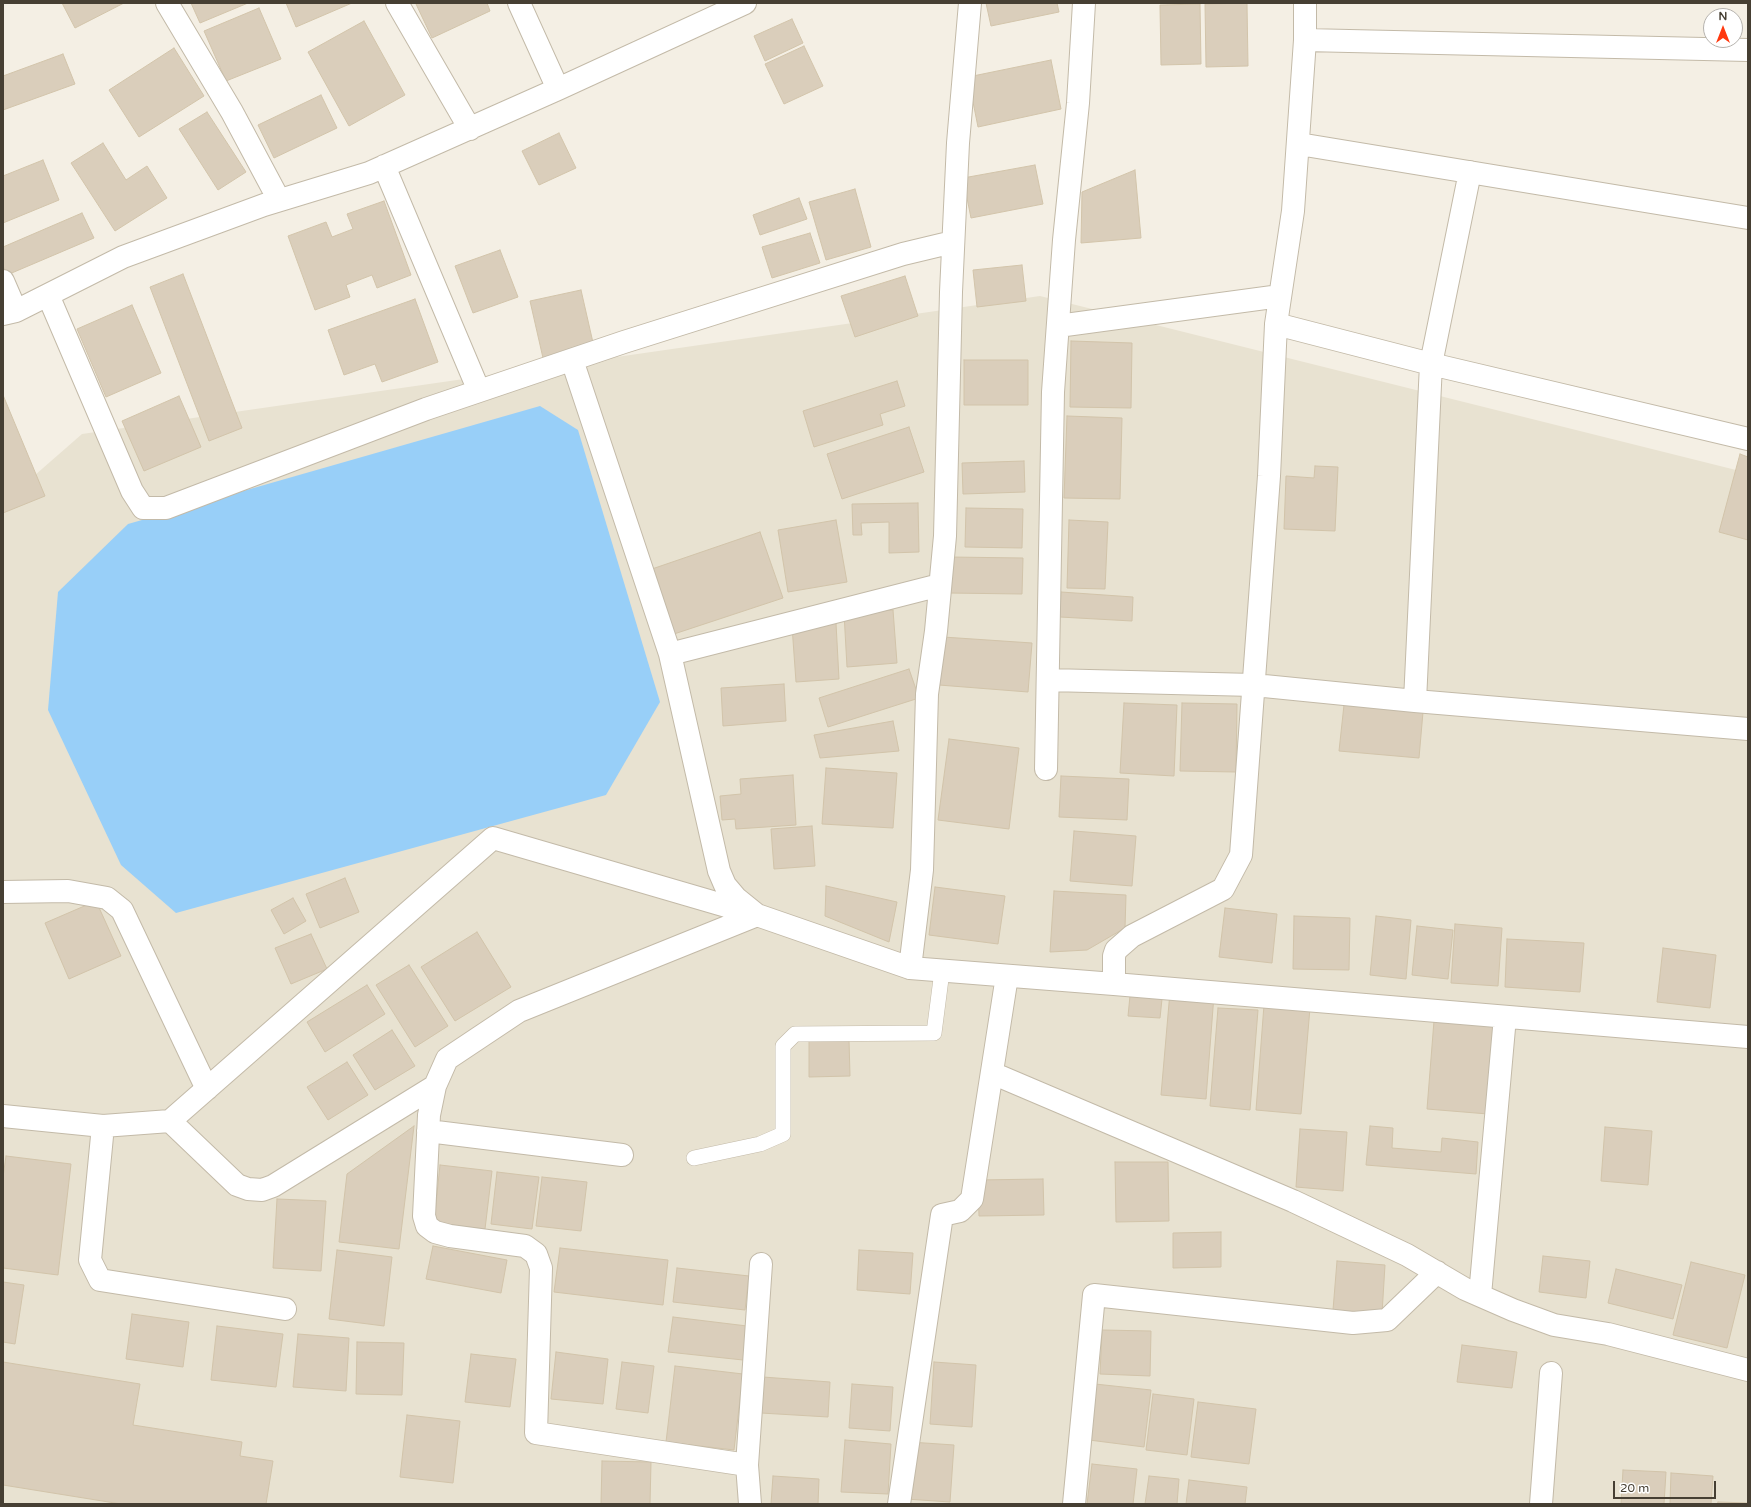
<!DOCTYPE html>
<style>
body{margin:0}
#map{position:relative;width:1751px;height:1507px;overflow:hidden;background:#f4efe4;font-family:"Varela Round",sans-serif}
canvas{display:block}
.frame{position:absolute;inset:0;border:4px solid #463f33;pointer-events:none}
.north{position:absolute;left:1703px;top:8px;width:40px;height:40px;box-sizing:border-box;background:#fff;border:1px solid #b5b2ad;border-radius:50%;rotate:0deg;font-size:11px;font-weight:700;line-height:16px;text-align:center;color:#463f33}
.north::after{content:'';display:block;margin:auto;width:14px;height:18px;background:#ff390f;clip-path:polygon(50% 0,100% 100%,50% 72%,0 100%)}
.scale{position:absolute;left:1613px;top:1481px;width:103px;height:18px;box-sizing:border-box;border:2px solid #463f33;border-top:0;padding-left:5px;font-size:12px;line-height:14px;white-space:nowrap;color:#463f33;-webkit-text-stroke:3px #fff;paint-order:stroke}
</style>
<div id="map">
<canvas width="1751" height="1507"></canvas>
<div class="frame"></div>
<div class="north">N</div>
<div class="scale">20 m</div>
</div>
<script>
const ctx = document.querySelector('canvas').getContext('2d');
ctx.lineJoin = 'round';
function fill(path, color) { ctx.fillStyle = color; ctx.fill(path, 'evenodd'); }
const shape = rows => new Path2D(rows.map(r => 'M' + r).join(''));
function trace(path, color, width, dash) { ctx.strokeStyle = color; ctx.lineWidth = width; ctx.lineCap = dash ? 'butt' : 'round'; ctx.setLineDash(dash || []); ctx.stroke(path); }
const residential = shape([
 [1040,296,1748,473,1748,1504,3,1504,3,503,82,434]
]);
const water = shape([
 [540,406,578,430,660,702,606,795,176,913,121,865,48,710,58,592,128,524]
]);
const building = shape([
 [62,3,124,3,75,28,62,3],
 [191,3,248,3,200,23,191,3],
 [286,3,352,3,296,27,286,3],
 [418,3,487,3,490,11,432,38,416,4,418,3],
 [986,3,1057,3,1059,12,991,26,986,3],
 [1247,3,1248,66,1206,67,1205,4,1247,3],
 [1200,4,1201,64,1161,65,1160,5,1200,4],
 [259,8,281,59,226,81,204,31,259,8],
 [792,19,803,43,765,61,754,36,792,19],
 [364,21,405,95,349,126,308,52,364,21],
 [804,46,823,86,784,104,765,64,804,46],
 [174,48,204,96,139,137,109,90,174,48],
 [63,54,75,84,3,110,3,76,63,54],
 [1051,60,1061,109,978,127,968,77,1051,60],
 [321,95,337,128,274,158,258,125,321,95],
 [207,112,246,172,218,190,179,129,207,112],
 [559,133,576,168,539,185,522,151,559,133],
 [103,143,126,180,147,166,167,198,115,231,71,163,103,143],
 [43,160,59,200,3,223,3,176,43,160],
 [1035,165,1043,204,971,218,963,178,1035,165],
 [1135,170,1141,238,1081,243,1082,192,1135,170],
 [855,189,871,247,826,260,809,202,855,189],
 [799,198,807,219,760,235,753,215,799,198],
 [384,201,411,275,377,288,372,275,346,285,350,297,315,310,288,236,326,222,332,237,353,229,347,214,384,201],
 [82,213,94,238,7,275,3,266,3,247,82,213],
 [810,233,820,263,772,278,762,247,810,233],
 [500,250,518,297,473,313,455,266,500,250],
 [1022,265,1026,301,977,307,973,270,1022,265],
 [183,274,242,428,209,441,150,287,183,274],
 [905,276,918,316,855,337,841,296,905,276],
 [581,290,594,347,543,358,530,301,581,290],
 [415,299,438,362,382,382,375,364,344,375,328,330,415,299],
 [132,305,161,373,106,397,77,329,132,305],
 [1071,341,1132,343,1131,408,1070,407,1071,341],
 [964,360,1028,360,1028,405,964,405,964,360],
 [897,381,905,406,880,414,883,425,814,447,803,411,897,381],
 [3,395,45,496,3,513,3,395],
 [179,396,201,447,144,471,122,421,179,396],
 [1067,416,1122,418,1120,499,1064,498,1067,416],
 [909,427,924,472,842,499,827,454,909,427],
 [1740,454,1748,457,1748,540,1719,532,1740,454],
 [1024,461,1025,492,963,494,962,463,1024,461],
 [1315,466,1338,467,1335,531,1284,529,1286,476,1314,478,1315,466],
 [918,503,919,552,889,553,889,522,861,523,862,535,853,535,852,504,918,503],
 [966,508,1023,509,1022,548,965,547,966,508],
 [836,520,847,582,788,592,778,530,836,520],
 [1069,520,1108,522,1105,589,1067,588,1069,520],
 [760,532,783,598,671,635,649,570,760,532],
 [949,557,1023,558,1022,594,948,593,949,557],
 [1061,592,1133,597,1132,621,1060,617,1061,592],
 [893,610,897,663,847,667,844,613,893,610],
 [836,623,839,679,796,682,792,626,836,623],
 [943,637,1032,643,1028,692,939,685,943,637],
 [909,669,919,698,828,727,819,698,909,669],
 [784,684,786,721,723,726,721,688,784,684],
 [1124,703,1177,705,1174,776,1120,773,1124,703],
 [1182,703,1237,704,1236,772,1180,771,1182,703],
 [1344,705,1423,712,1419,758,1339,751,1344,705],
 [893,721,899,751,820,758,814,735,893,721],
 [949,739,1019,748,1009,829,938,820,949,739],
 [826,768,897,773,893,828,822,824,826,768],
 [793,775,796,825,736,829,735,819,722,820,720,796,741,794,740,779,793,775],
 [1061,776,1129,779,1127,820,1059,817,1061,776],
 [812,826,815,866,774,869,771,829,812,826],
 [1074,831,1136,836,1132,886,1070,881,1074,831],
 [345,878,359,912,320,928,306,894,345,878],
 [826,886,897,902,889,942,825,916,826,886],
 [935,887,1005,896,998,944,929,935,935,887],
 [1054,891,1126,895,1125,928,1087,950,1050,952,1054,891],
 [293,898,306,921,284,934,271,910,293,898],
 [96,901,121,956,69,979,45,923,96,901],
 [1225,908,1277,914,1272,963,1219,957,1225,908],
 [1294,916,1350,918,1349,970,1293,969,1294,916],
 [1376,916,1411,920,1406,979,1370,975,1376,916],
 [1455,924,1502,928,1498,986,1451,983,1455,924],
 [1417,926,1453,930,1448,979,1412,975,1417,926],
 [477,932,511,987,455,1021,421,967,477,932],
 [311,934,327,969,291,984,275,948,311,934],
 [1507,939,1584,943,1580,992,1505,987,1507,939],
 [1663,948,1716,955,1710,1008,1657,1002,1663,948],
 [409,965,448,1026,415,1047,376,985,409,965],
 [367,985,385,1014,325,1052,307,1022,367,985],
 [1170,992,1214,995,1206,1099,1161,1095,1170,992],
 [1130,996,1162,999,1160,1018,1128,1016,1130,996],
 [1264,1005,1310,1008,1301,1114,1256,1110,1264,1005],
 [1218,1008,1258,1010,1250,1110,1210,1106,1218,1008],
 [1434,1021,1495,1026,1488,1114,1427,1109,1434,1021],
 [392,1030,415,1066,375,1090,353,1055,392,1030],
 [809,1040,849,1040,850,1076,809,1077,809,1040],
 [347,1062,368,1095,328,1120,307,1087,347,1062],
 [414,1126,399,1249,339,1242,347,1174,414,1126],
 [1370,1126,1393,1128,1392,1148,1441,1152,1442,1138,1478,1142,1476,1174,1366,1165,1370,1126],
 [1605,1127,1652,1131,1648,1185,1601,1181,1605,1127],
 [1300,1129,1347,1132,1343,1191,1296,1187,1300,1129],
 [6,1156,71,1164,58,1275,3,1268,3,1177,6,1156],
 [1115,1162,1168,1162,1169,1221,1116,1222,1115,1162],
 [440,1165,492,1171,485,1229,434,1223,440,1165],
 [497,1172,539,1177,532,1229,491,1224,497,1172],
 [542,1177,587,1182,581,1231,536,1226,542,1177],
 [1043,1179,1044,1215,979,1216,978,1180,1043,1179],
 [277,1199,326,1201,321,1271,273,1268,277,1199],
 [1221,1232,1221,1267,1173,1268,1173,1233,1221,1232],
 [433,1246,507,1260,501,1293,426,1279,433,1246],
 [560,1248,668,1260,663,1305,554,1292,560,1248],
 [337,1250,392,1257,384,1326,329,1319,337,1250],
 [859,1250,913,1253,910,1294,857,1290,859,1250],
 [1543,1256,1590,1261,1586,1298,1539,1292,1543,1256],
 [1337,1261,1385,1265,1382,1314,1333,1310,1337,1261],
 [1691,1262,1745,1275,1727,1348,1673,1335,1691,1262],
 [677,1268,749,1276,745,1310,673,1302,677,1268],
 [1616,1269,1682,1285,1673,1319,1608,1303,1616,1269],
 [3,1282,24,1285,15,1344,3,1342,3,1282],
 [132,1314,189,1322,183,1367,126,1359,132,1314],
 [673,1317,747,1326,743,1360,668,1352,673,1317],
 [217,1326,283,1334,276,1387,211,1380,217,1326],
 [1102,1330,1151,1331,1150,1376,1100,1374,1102,1330],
 [298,1334,349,1338,346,1391,293,1387,298,1334],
 [357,1342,404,1343,402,1395,356,1394,357,1342],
 [1462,1345,1517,1352,1512,1388,1457,1382,1462,1345],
 [556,1352,608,1359,603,1404,551,1399,556,1352],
 [471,1354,516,1359,510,1407,465,1402,471,1354],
 [3,1362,140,1384,133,1425,242,1442,240,1456,273,1461,266,1504,121,1504,3,1485,3,1362],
 [622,1362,654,1366,648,1413,616,1409,622,1362],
 [934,1362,976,1365,972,1427,930,1424,934,1362],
 [675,1366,743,1374,734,1450,666,1442,675,1366],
 [763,1377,830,1382,828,1417,761,1413,763,1377],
 [852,1384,893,1387,890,1431,849,1428,852,1384],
 [1095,1384,1151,1390,1144,1447,1089,1440,1095,1384],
 [1153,1394,1194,1399,1187,1455,1146,1450,1153,1394],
 [1198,1402,1256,1409,1249,1464,1191,1457,1198,1402],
 [407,1415,460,1421,453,1483,400,1477,407,1415],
 [845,1440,891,1444,888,1494,841,1492,845,1440],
 [910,1442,954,1445,950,1502,906,1499,910,1442],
 [602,1461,651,1462,650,1504,601,1504,602,1461],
 [1092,1464,1137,1469,1133,1504,1087,1504,1092,1464],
 [1623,1470,1666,1472,1664,1504,1621,1504,1623,1470],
 [1671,1473,1713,1476,1711,1504,1670,1504,1671,1473],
 [773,1476,819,1479,818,1504,771,1504,773,1476],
 [1149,1476,1179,1479,1177,1504,1145,1504,1149,1476],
 [1189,1480,1247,1487,1245,1504,1186,1504,1189,1480],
 [1718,1502,1748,1503,1748,1504,1717,1504,1718,1502]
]);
const service = shape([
 [694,1158,760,1144,783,1134,783,1046,795,1034,934,1033,942,971]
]);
const minor = shape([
 [167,3,232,112,279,200],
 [397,3,470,129],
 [519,3,558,89],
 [1305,40,1748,50],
 [1299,144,1748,218],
 [384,166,479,391],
 [3,281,16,311],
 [48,295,132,491,143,508,166,508,426,409,624,342,903,254,953,242],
 [3,314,16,311,123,257,264,205,369,173,558,89,745,3],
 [1276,324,1431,364,1748,439],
 [1058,326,1280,296],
 [572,360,670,654,719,871,725,885,736,898,757,915,519,1011,447,1059,435,1086,429,1115,424,1216,427,1226,435,1232,450,1236,525,1246,536,1254,541,1268,536,1433,747,1465],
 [670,654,940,585],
 [1048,680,1254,685,1415,701,1748,729],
 [1415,701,1431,364,1470,172],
 [1046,769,1053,392,1064,240,1078,103,1084,3],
 [3,892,68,891,107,898,122,910,207,1089],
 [910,968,922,870,927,694,936,631,945,536,951,292,958,143,970,3],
 [1114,984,1114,956,1116,950,1132,936,1223,889,1241,855,1269,476,1276,324,1293,211,1305,40,1305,3],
 [992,1073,1293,1201,1407,1255,1465,1289,1513,1310,1554,1325,1608,1334,1748,1370],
 [3,1116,103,1126,170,1121,493,838,757,915,910,968,1114,984,1748,1037],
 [170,1121,237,1185,248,1189,262,1190,273,1186,435,1086],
 [103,1126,90,1260,100,1280,285,1309],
 [428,1131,622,1155],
 [1480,1295,1505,1017],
 [750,1504,747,1465,761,1264],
 [899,1504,942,1215,960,1211,972,1199,1007,976],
 [1074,1504,1094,1295,1353,1323,1387,1320,1437,1272],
 [1541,1504,1551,1373]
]);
fill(residential, '#e8e2d1');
fill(water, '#98cff8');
fill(building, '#dacebb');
trace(building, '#d2c4aa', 1);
trace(service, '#c3baa8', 16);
trace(minor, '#c3baa8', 24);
trace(service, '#fff', 15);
trace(minor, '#fff', 22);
</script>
